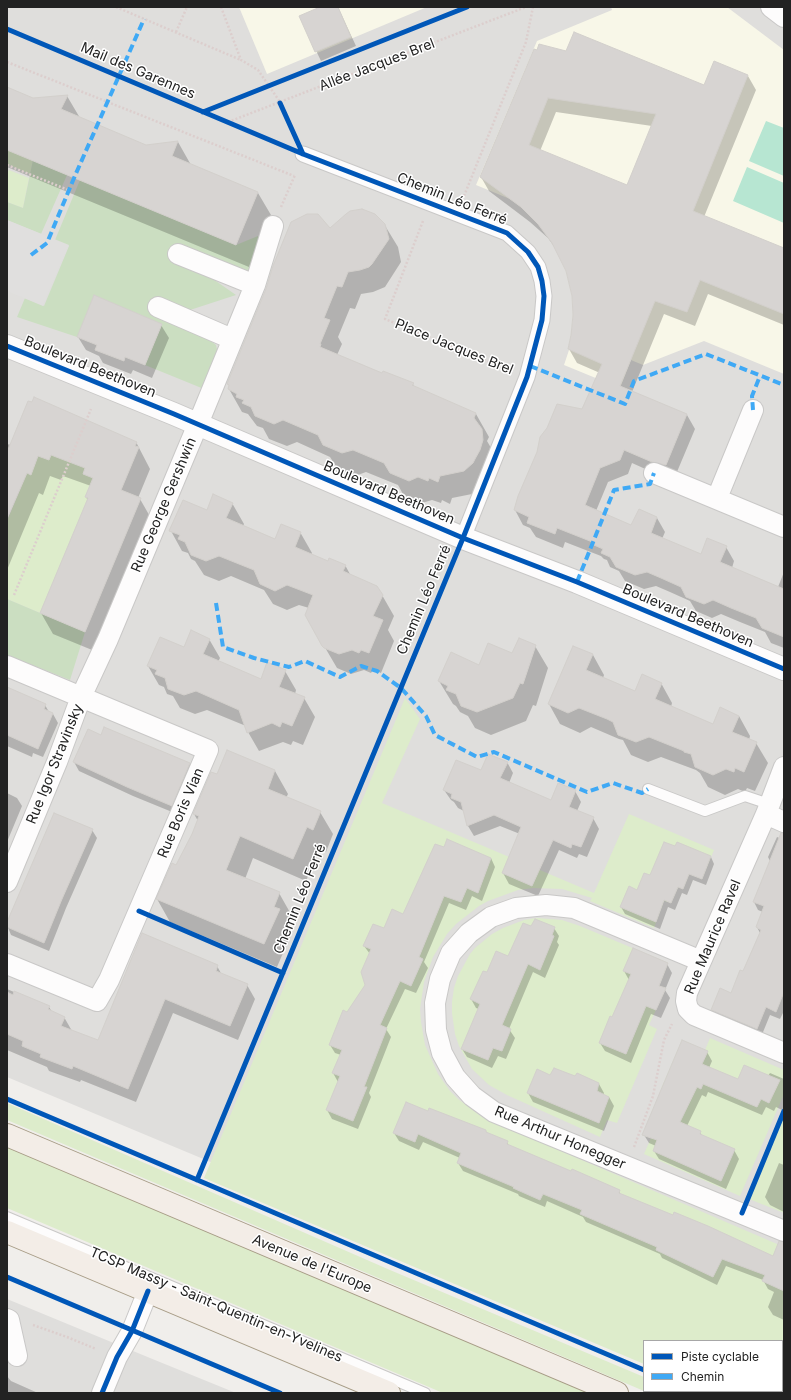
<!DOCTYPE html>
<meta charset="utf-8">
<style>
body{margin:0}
#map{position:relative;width:791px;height:1400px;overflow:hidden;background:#f0eeeb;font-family:Inter,sans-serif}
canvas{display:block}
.frame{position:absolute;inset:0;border:8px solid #222;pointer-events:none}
.legend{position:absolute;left:643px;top:1340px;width:140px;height:52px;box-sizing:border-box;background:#fff;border:1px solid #a7a7a7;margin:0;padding:5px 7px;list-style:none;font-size:12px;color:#222}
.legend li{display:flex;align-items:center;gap:8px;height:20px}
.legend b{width:20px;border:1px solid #a7a7a7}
</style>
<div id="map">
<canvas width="791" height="1400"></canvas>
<div class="frame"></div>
<ul class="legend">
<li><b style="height:5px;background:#0057b8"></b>Piste cyclable</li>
<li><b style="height:5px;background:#3fa9f5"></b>Chemin</li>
</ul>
</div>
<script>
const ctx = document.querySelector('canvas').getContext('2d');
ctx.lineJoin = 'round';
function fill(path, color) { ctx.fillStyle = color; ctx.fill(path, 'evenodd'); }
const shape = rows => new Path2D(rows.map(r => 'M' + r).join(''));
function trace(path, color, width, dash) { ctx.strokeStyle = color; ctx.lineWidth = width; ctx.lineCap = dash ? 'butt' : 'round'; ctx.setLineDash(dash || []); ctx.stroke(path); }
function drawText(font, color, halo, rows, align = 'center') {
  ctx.font = font + ' Inter,sans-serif'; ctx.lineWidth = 3; ctx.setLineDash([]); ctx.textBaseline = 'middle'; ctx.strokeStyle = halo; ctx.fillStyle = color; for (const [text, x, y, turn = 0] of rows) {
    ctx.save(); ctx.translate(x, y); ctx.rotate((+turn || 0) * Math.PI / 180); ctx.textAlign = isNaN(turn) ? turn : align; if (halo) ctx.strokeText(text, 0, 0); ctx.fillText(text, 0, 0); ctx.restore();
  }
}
const residential = shape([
 [7,7,784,7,784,1393,782,1391,782,1341,644,1341,644,1343,7,1077],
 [7,1299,150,1358,236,1393,7,1393]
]);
const education = shape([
 [239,7,427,7,267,74],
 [611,7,727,7,784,50,784,374,704,341,643,365,631,360,620,388,564,365,569,350,568,349,571,335,573,315,572,296,566,271,553,243,538,224,521,207,510,199,476,185,537,41,612,10]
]);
const grass = shape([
 [7,150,33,160,30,174,7,164],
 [9,170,29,178,23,208,7,202,7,173],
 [51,454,85,468,83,474,93,478,85,497,88,498,40,613,7,599,7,521,27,473,31,474,38,456,49,460],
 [405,698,420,719,382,803,594,893,629,814,714,850,702,879,689,874,683,889,678,887,671,903,664,901,654,928,590,901,592,898,562,889,533,888,518,890,488,901,479,906,456,924,447,934,433,957,424,982,420,1009,421,1022,425,1045,438,1074,450,1091,458,1099,482,1117,784,1247,784,1393,711,1393,707,1391,782,1391,782,1341,644,1341,644,1364,204,1178],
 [537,918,562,920,580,926,668,963,659,986,666,988,649,1025,657,1029,617,1123,607,1120,600,1137,507,1095,489,1085,472,1069,459,1046,455,1034,452,1013,452,1002,454,988,458,976,470,954,475,948,492,934,503,928,524,920],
 [710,1038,784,1070,784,1094,740,1196,644,1154,651,1138,642,1135,673,1094,661,1089,682,1040,705,1050],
 [7,1103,390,1270,644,1377,644,1391,7,1120],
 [784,1116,784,1213,749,1199],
 [7,1146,592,1393,443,1393,7,1208],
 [645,1391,677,1391,682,1393,650,1393]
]);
const forest = shape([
 [33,160,67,175,41,234,7,220,7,202,23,208],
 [80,180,236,245,258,236,271,271,200,270,236,295,190,310,157,299,216,345,219,359,204,389,145,365,162,324,77,337,17,317,25,298,44,306,69,246,55,240],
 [7,599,85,632,70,680,7,655]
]);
const pitch = shape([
 [766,121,784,128,784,176,749,161],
 [747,167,784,183,784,223,733,201]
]);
const parking = shape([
 [7,220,69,245,43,306,7,291]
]);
const shadow = shape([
 [323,7,338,7,356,46,321,61,300,17],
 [534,50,705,86,748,76,756,90,704,217,784,249,784,325,708,294,695,326,664,314,632,392,687,415,695,429,674,479,661,476,632,463,628,474,608,482,596,511,632,526,657,518,665,532,662,539,701,555,726,547,734,561,732,568,778,587,784,572,784,648,771,643,765,632,740,622,721,614,712,618,696,611,690,601,670,592,656,586,644,589,625,581,619,571,610,567,607,560,604,559,601,556,565,542,563,548,536,537,530,528,523,525,515,510,583,410,600,373,577,363,569,349,574,315,573,296,567,271,558,252,548,238,530,222,489,191,481,177],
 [556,112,652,126,627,186,540,151],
 [7,88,33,99,67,96,80,118,146,146,178,142,191,165,258,193,271,215,249,267,7,167],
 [384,224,398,247,401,262,385,287,373,292,361,294,355,309,350,308,338,337,342,344,337,355,383,374,413,384,415,388,476,414,489,437,487,441,494,453,477,493,452,498,450,504,442,500,441,503,432,500,422,503,404,496,398,485,366,472,355,476,337,468,330,457,297,442,287,446,269,439,263,428,257,426,248,414,242,412,229,389,230,386,228,384,329,230],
 [161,325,169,338,152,378,133,370,131,374,103,363,99,356,86,350,78,337],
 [136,442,150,469,138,498,140,499,152,520,97,652,53,634,41,613,88,501,86,497,91,486,63,476,61,480,50,476,43,495,39,493,7,570,7,444,11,445],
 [232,503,244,524,243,526,276,540,300,532,312,553,311,555,328,562,345,565,351,576,382,595,394,616,388,630,394,641,381,673,373,670,371,673,364,670,351,674,337,668,306,615,309,608,299,605,287,610,273,604,264,590,231,576,219,581,204,575,195,561,191,559,188,553,182,551,171,531,207,511],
 [209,639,220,658,218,662,261,680,285,671,296,690,295,694,304,698,315,717,303,745,293,741,291,745,283,742,259,751,248,732,246,726,207,710,195,714,180,708,173,696,167,694,164,687,159,685,148,666,185,648],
 [535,646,548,668,536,706,533,705,526,721,491,735,475,728,468,716,460,712,456,706,453,704,439,681],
 [574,647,593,655,604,675,603,678,635,692,661,683,672,703,671,707,714,725,739,716,750,736,749,740,756,743,768,763,755,791,747,788,745,792,738,789,725,795,708,787,700,773,696,770,661,757,648,762,631,755,623,740,619,739,591,727,580,733,560,724,549,704],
 [7,688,45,705,49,712,53,714,58,723,43,757,33,753,32,757,7,746],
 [101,736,189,764,194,773,177,814,133,796,79,771,74,762],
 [507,762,513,773,509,783,551,801,575,791,581,802,577,811,593,818,599,829,587,857,579,854,577,858,559,850,538,896,509,884,503,873,520,834,500,826,474,836,468,826,464,811,458,808,454,802,451,800,444,790,482,771],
 [275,771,288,794,286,798,320,812,333,834,326,852,319,849,306,881,253,858,245,879,279,893,292,916,288,926,292,932,277,967,170,922,157,899,184,853,198,821,194,814,217,775],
 [7,793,17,798,22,806,7,842],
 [92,830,97,838,66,908,49,951,11,935,7,925],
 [777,837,784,840,784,1011,780,1019,770,1015,761,1037,717,1018,712,1010,732,994,743,973,760,933,757,927,763,912,758,910,754,902,770,861,768,857],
 [675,847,711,857,714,864,706,885,693,880,687,895,682,893,675,910,668,907,660,929,625,914,621,907,638,891],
 [491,858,495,867,482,901,472,896,466,910,449,903,424,962,428,968,416,993,405,989,386,1029,391,1037,369,1093,371,1097,358,1129,332,1119,327,1110,338,1082,333,1073,341,1055,335,1053,330,1045,348,1013,366,985,370,954,364,946,403,915],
 [532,928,554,928,559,936,557,942,559,945,545,978,533,972,509,1029,515,1038,506,1059,498,1056,492,1068,467,1057,462,1049,479,1009,476,1008,471,999,487,974,509,957],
 [142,935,217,966,222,975,247,985,255,999,238,1040,173,1013,136,1102,81,1080,80,1082,49,1071,47,1067,7,1050,7,989,49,1007,52,1012,64,1017,72,1031,99,1042],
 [667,964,672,973,665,990,670,998,661,1018,651,1014,631,1063,605,1051,600,1043,613,1018,629,980,624,971],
 [707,1052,712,1061,709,1068,739,1081,768,1076,770,1073,784,1079,784,1111,776,1107,774,1111,766,1107,762,1115,708,1092,706,1097,702,1095,687,1126,700,1132,703,1137,734,1150,739,1159,726,1189,659,1159,654,1151,656,1146,649,1143,644,1135],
 [577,1075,599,1084,604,1093,603,1095,609,1097,614,1106,604,1131,533,1102,528,1093,551,1077,576,1078],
 [428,1112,486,1131,487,1134,507,1142,509,1146,619,1191,621,1195,784,1262,784,1320,773,1315,768,1307,774,1292,768,1289,763,1280,726,1266,717,1285,662,1258,660,1254,586,1222,583,1217,547,1201,545,1207,519,1196,518,1194,463,1171,458,1163,460,1158,423,1142,419,1150,399,1141,394,1133],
 [779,1163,784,1165,784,1212,770,1205,765,1197],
 [7,1376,11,1381,38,1393,7,1393]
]);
const building = shape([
 [320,7,338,7,351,37,315,52,299,16,320,7],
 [574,32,704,85,714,61,748,75,693,211,784,248,784,314,700,280,687,312,655,301,620,386,687,414,666,465,652,462,624,450,620,460,600,468,585,505,631,525,639,509,657,517,651,533,701,554,707,538,727,546,720,562,784,589,784,637,762,628,756,618,731,608,713,600,704,604,686,597,681,587,661,578,647,572,635,575,616,567,610,557,601,553,603,549,594,545,595,543,557,528,555,534,527,523,529,517,514,510,518,496,537,452,540,437,547,428,557,404,582,409,602,364,568,349,571,335,573,315,572,296,566,271,552,243,538,224,521,207,480,177,534,49,537,50,539,44,566,51,574,32],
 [548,98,656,114,627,185,529,145,548,98],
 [7,87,33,98,68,95,61,109,146,145,178,141,172,156,258,192,236,245,7,150,7,87],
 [362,209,375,214,385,224,389,239,372,264,369,267,360,270,348,272,342,287,337,286,324,318,330,320,320,344,321,344,320,347,382,373,383,371,414,383,412,385,476,413,474,418,482,429,483,440,480,450,475,459,473,463,464,471,440,476,438,482,429,478,428,481,418,477,409,481,390,473,384,463,353,450,342,453,323,445,318,435,283,420,274,424,255,416,251,407,242,403,244,400,236,397,237,394,228,389,229,385,227,384,266,289,273,266,291,222,307,214,318,214,330,228,346,214,350,211,362,209],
 [94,295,162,324,145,365,125,357,124,361,95,350,97,345,77,337,94,295],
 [34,397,137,442,135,446,139,447,121,490,141,498,85,632,40,613,88,498,85,497,93,478,83,474,85,468,51,455,49,460,38,456,31,475,27,473,7,519,7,452,28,401,32,402,34,397],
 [213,494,233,503,226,518,275,539,281,524,301,532,295,547,328,561,329,558,346,565,343,571,377,586,383,595,373,616,383,620,369,653,361,650,359,653,352,650,339,654,324,648,322,646,305,615,313,595,287,585,275,591,260,584,254,570,219,556,206,561,191,555,185,542,178,539,180,535,169,531,183,500,207,510,213,494],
 [191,630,210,639,203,654,261,679,267,662,286,670,279,687,305,697,292,726,282,722,280,727,272,723,247,733,239,710,196,691,184,695,168,689,165,678,155,674,157,670,147,666,160,637,184,647,191,630],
 [519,638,536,645,523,684,520,683,513,698,477,712,461,706,456,694,446,690,448,686,438,681,451,652,479,665,488,643,512,653,519,638],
 [573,646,593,654,586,670,635,691,642,674,662,683,655,699,713,724,720,707,739,716,732,732,757,742,744,772,735,768,734,772,726,769,713,775,695,767,691,754,684,752,684,751,649,737,636,742,618,735,613,722,607,719,579,708,568,713,548,704,573,646],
 [7,687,46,704,44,709,53,713,38,749,7,735,7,687],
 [104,727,190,763,172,806,127,787,73,762,88,729,101,735,104,727],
 [227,750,275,770,268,789,321,811,313,830,307,827,293,859,240,836,226,870,280,892,274,907,280,909,264,944,156,899,172,863,176,865,192,834,199,816,193,814,211,772,217,774,227,750],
 [488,754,508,762,500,778,551,800,558,783,576,790,569,807,594,817,581,847,572,844,571,848,553,840,532,886,502,873,521,827,494,815,467,826,461,802,451,798,452,794,443,790,456,760,481,770,488,754],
 [54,813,93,829,62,899,44,943,7,927,7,922,54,813],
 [781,833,784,833,784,992,776,1012,766,1007,757,1029,711,1010,720,988,731,993,740,970,743,971,761,930,756,927,764,906,753,902,781,833],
 [447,839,491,858,478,893,467,888,461,902,444,896,419,957,423,959,411,986,400,981,380,1025,387,1028,364,1087,367,1087,353,1121,326,1110,340,1076,332,1073,342,1050,329,1045,343,1010,347,1012,365,985,361,972,371,949,363,946,373,924,384,928,392,909,403,914,435,844,444,847,447,839],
 [664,842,675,846,677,842,711,856,702,879,689,874,683,889,678,887,671,903,664,900,656,922,620,907,629,886,637,890,644,873,650,875,664,842],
 [535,919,555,927,552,935,554,936,540,970,528,964,502,1025,511,1029,502,1051,493,1048,488,1060,461,1049,480,1004,470,999,483,971,487,972,496,951,508,956,523,923,531,926,535,919],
 [142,933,218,965,216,971,248,984,230,1026,165,999,128,1089,73,1066,72,1069,40,1057,41,1054,22,1046,23,1041,7,1034,7,992,13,995,14,991,50,1006,48,1009,65,1017,61,1026,98,1040,142,933],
 [633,948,668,963,659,986,666,988,656,1010,646,1006,626,1054,599,1043,610,1016,612,1017,631,974,623,971,633,948],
 [682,1040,708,1051,702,1064,738,1079,744,1065,780,1080,769,1103,761,1099,757,1107,703,1084,701,1089,697,1087,680,1122,701,1131,700,1134,735,1149,721,1181,653,1151,657,1140,642,1135,682,1040],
 [554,1068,575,1076,577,1073,599,1083,597,1091,609,1097,599,1123,527,1093,537,1069,550,1075,554,1068],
 [406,1102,428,1111,429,1108,486,1130,486,1132,508,1141,507,1144,571,1171,572,1169,620,1190,619,1193,673,1215,674,1212,708,1226,773,1256,779,1241,784,1242,784,1291,762,1281,765,1275,722,1259,713,1277,656,1250,657,1247,580,1214,582,1210,543,1194,540,1200,513,1188,514,1187,457,1163,461,1153,418,1134,415,1142,393,1133,406,1102]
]);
const path = shape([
 [116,7,241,60],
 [221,7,241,60,258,70,280,102],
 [176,32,187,7],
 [7,62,294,176],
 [228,122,526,7],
 [7,165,68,190],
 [464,196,526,42,533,7],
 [281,207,295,175],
 [423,221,385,319,509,370],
 [14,595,91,409],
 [431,614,454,559],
 [634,1147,653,1096,664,1040,672,1024],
 [33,1325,67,1337,96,1349]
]);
const service = shape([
 [648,789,705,811,745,796,769,804],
 [7,1217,425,1393]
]);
const pedestrian = shape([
 [303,154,507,233,528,252,538,267,542,281,544,296,542,320,527,377,463,538]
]);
const minor = shape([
 [771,7,784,17],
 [178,254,255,285],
 [158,307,232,339],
 [654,473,784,527],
 [717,498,753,410],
 [7,666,81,697,57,762,7,882],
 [784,767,766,814,687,993,686,1001,688,1009,694,1015,784,1053],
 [766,814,784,822],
 [701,961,574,908,546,905,516,908,491,917,469,933,451,953,440,979,435,1003,436,1030,442,1053,455,1077,472,1096,494,1112,784,1231],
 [7,964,97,1001,109,980,208,750,81,697,108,639,198,424,255,285,273,226],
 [7,1319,9,1320,17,1356],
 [102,1393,117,1357,132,1331,148,1291]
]);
const tertiary = shape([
 [7,346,174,414,463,538,577,582,784,669]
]);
const primary = shape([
 [7,1135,617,1393],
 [7,1232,389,1393]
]);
const quiet = shape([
 [31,255,47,243,74,178,144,19],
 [530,366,625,404,634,381,706,354,784,385],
 [753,410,752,396,760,376],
 [577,582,614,490,650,484,654,473],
 [216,603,223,647,254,658,289,667,305,661,340,677,361,666,377,671,401,688,426,716,435,735,477,757,494,752,587,792,613,783,642,793,648,789],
 [692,1391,697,1393]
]);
const cycleway = shape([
 [7,29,303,154,507,233,528,252,538,267,542,281,544,296,542,320,527,377,463,538,197,1180],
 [280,103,303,154],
 [203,112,467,7],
 [7,346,174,414,463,538,577,582,784,669],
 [139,911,283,973],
 [7,1099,644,1370],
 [742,1213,784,1111],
 [7,1277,280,1393],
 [102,1393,117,1357,132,1331,148,1291]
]);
const streetNames = [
 ["Allée Jacques Brel",377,65,-21],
 ["Mail des Garennes",138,71,23],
 ["Chemin Léo Ferré",452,199,22],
 ["Place Jacques Brel",454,347,22],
 ["Boulevard Beethoven",90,367,22],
 ["Boulevard Beethoven",389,493,23],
 ["Rue George Gershwin",164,505,-67],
 ["Chemin Léo Ferré",424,600,-67],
 ["Boulevard Beethoven",688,616,23],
 ["Rue Igor Stravinsky",55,764,-68],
 ["Rue Boris Vian",181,813,-67],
 ["Chemin Léo Ferré",300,899,-68],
 ["Rue Maurice Ravel",713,937,-67],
 ["Rue Arthur Honegger",560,1138,23],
 ["Avenue de l'Europe",312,1264,23],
 ["TCSP Massy - Saint-Quentin-en-Yvelines",216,1305,23]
];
fill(residential, '#dfdedc');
fill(education, '#f8f7e8');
fill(grass, '#ddeccb');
fill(forest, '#cbdec1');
fill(pitch, '#b7e6d2');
fill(parking, '#e0dfde');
fill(shadow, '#0003');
fill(building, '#d7d4d2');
trace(building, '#d3d0cc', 1);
trace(service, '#c9c8c7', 12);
trace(pedestrian, '#c9c8c7', 17);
trace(minor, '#c9c8c7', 22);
trace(tertiary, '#c9c8c7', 24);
trace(primary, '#a79c86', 24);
trace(path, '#dccecd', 2.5, [2, 2]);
trace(service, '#fdfcfc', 10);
trace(pedestrian, '#fdfcfc', 15);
trace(minor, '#fdfcfc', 20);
trace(tertiary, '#fdfcfc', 22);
trace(primary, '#f3ede7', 22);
trace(quiet, '#3fa9f5', 4, [8, 4]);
trace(cycleway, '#0057b8', 5);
drawText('14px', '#222', '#fff', streetNames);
</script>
